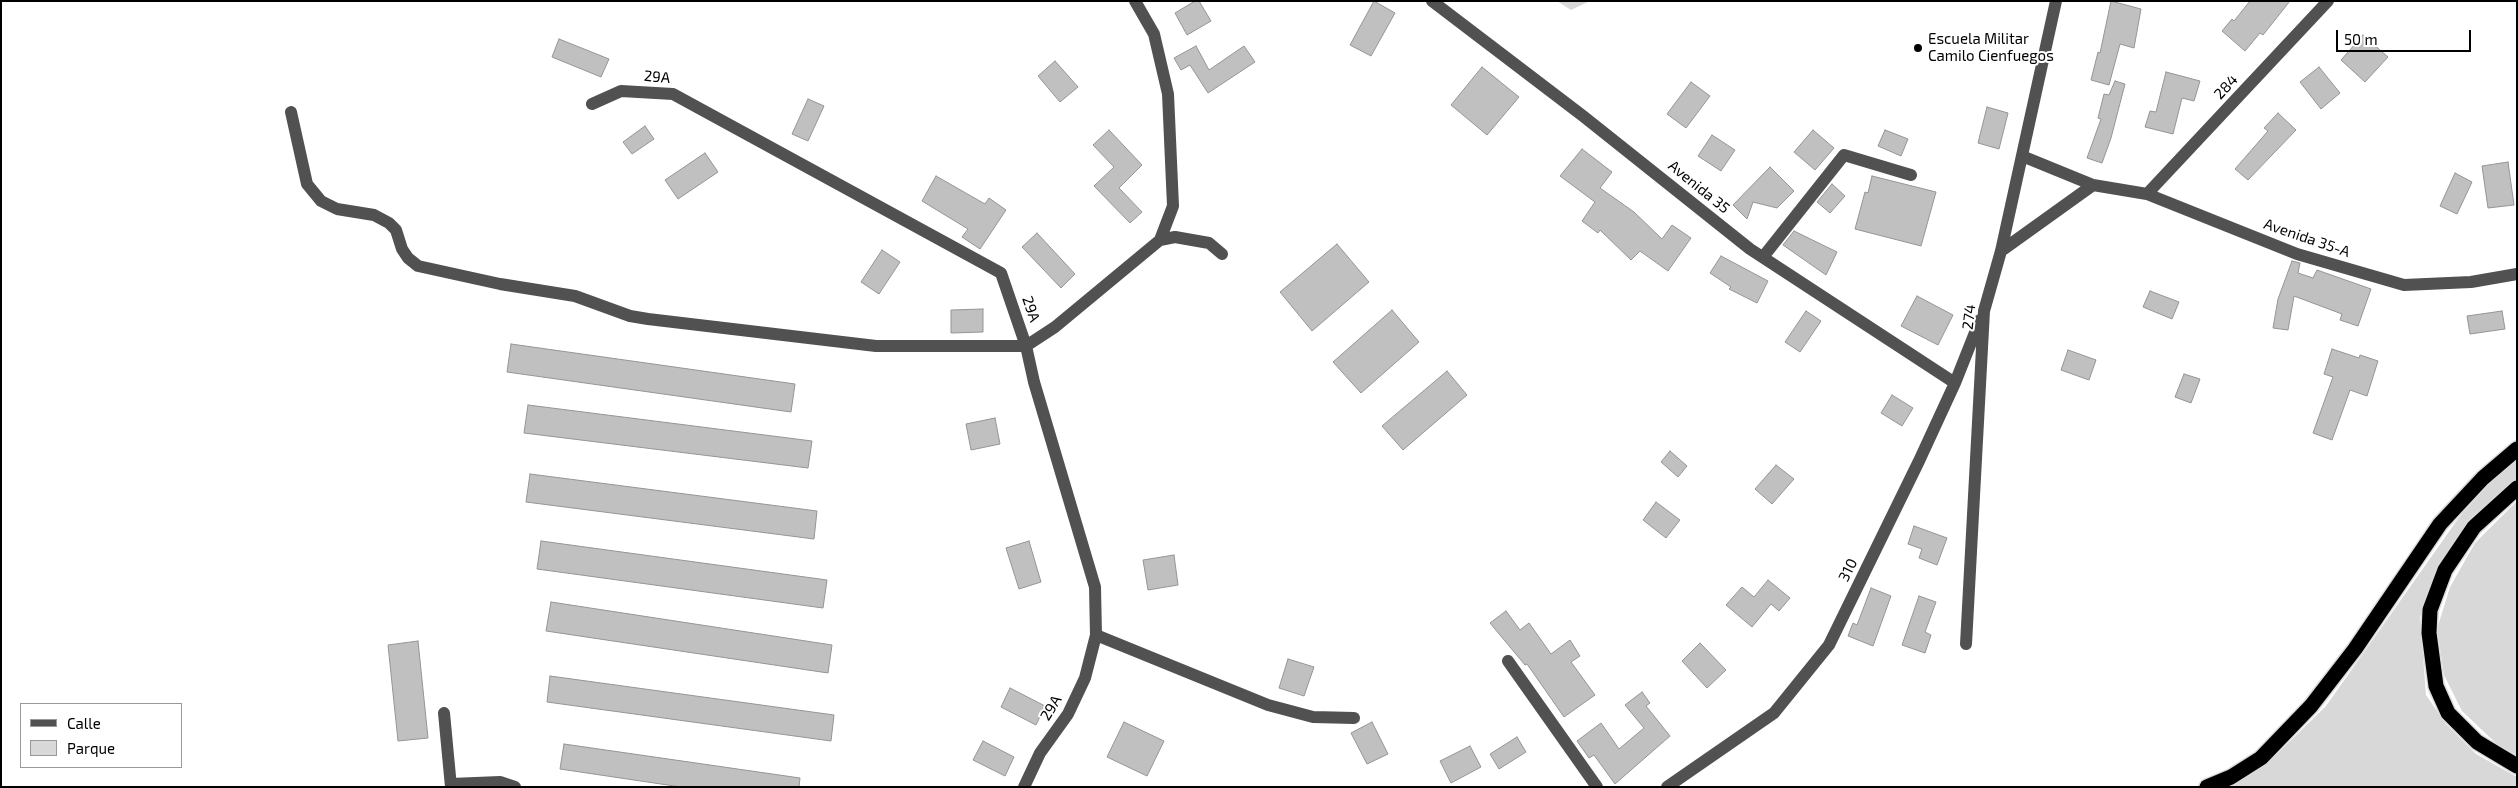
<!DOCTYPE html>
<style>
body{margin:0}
#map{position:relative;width:2518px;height:788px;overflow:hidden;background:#fff;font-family:"Exo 2",sans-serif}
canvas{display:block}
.frame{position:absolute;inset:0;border:2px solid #000;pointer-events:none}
.legend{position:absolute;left:20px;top:703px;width:162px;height:65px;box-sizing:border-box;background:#fff;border:1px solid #999;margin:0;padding:6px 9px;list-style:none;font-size:15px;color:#000}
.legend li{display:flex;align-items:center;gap:10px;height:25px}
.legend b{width:25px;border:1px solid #999}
.scale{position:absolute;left:2336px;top:30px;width:135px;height:22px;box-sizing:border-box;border:2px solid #000;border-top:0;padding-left:6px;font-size:15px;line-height:18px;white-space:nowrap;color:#000;-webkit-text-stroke:4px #fff;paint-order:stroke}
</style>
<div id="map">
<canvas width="2518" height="788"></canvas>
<div class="frame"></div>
<ul class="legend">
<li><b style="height:6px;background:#515151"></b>Calle</li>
<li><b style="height:14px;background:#d8d8d8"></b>Parque</li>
</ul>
<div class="scale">50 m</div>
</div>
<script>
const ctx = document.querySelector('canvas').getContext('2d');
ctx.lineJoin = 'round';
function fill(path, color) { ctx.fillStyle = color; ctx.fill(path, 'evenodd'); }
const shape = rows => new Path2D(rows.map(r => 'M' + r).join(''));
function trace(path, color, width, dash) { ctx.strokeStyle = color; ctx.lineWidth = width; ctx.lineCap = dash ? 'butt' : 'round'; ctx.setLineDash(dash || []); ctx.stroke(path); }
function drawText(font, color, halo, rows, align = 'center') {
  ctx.font = font + ' "Exo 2",sans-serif'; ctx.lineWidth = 4; ctx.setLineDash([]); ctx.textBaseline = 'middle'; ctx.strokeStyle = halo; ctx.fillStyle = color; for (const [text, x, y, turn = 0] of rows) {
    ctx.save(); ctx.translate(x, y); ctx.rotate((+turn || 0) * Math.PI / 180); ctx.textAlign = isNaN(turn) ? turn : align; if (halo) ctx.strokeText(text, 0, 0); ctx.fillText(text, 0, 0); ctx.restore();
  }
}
const green = shape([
 [1557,1,1590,1,1571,10],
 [2517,460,2517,480,2472,517,2436,571,2420,617,2426,695,2446,724,2476,754,2517,777,2517,786,2225,787,2274,757,2326,706,2460,516,2502,470],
 [2517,501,2517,755,2500,747,2462,711,2444,675,2437,629,2450,587,2475,543]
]);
const building = shape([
 [1195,1,1199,1,1211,21,1187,35,1175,13,1195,1],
 [1374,1,1395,13,1371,56,1350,45,1374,1],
 [2111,1,2141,9,2134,48,2120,44,2109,85,2091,80,2098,52,2100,53,2111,1],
 [2250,1,2290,1,2263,35,2260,33,2245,51,2222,31,2232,19,2234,21,2250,1],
 [2363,35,2388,57,2365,82,2341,60,2363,35],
 [559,39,609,59,601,77,552,57,559,39],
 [1196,46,1209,70,1244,46,1255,62,1208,93,1190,65,1181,70,1174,58,1196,46],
 [1055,61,1078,87,1060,102,1038,76,1055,61],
 [1482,67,1519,97,1487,135,1451,105,1482,67],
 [2319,67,2340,93,2321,109,2300,82,2319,67],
 [2166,72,2200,81,2194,101,2182,98,2173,134,2145,127,2150,111,2156,112,2166,72],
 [2115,81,2125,84,2111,138,2102,163,2087,158,2101,119,2098,118,2104,94,2109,95,2115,81],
 [1691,82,1710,96,1686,128,1667,114,1691,82],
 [808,99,824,106,808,141,792,134,808,99],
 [1987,107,2008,113,1999,149,1978,143,1987,107],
 [2278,113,2296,130,2248,180,2235,169,2268,131,2264,128,2278,113],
 [645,126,654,139,632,154,623,142,645,126],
 [1109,130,1142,165,1119,188,1142,212,1130,223,1094,186,1114,167,1093,145,1109,130],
 [1813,130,1834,148,1815,170,1794,152,1813,130],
 [1885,130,1908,139,1901,156,1878,146,1885,130],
 [1712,135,1735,150,1721,171,1698,156,1712,135],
 [1582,149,1612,172,1600,188,1634,212,1662,239,1672,225,1691,238,1668,271,1640,251,1631,260,1600,230,1598,233,1582,221,1595,202,1560,176,1582,149],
 [705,153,718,172,678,199,665,180,705,153],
 [2508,162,2514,205,2488,208,2482,166,2508,162],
 [1770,167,1794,191,1777,208,1753,202,1747,219,1733,205,1770,167],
 [2455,173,2472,182,2457,214,2440,206,2455,173],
 [936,176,985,204,989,198,1006,210,980,249,962,237,968,229,922,201,936,176],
 [1872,176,1936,192,1921,246,1855,229,1865,192,1868,193,1872,176],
 [1832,184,1845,196,1830,213,1817,202,1832,184],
 [1794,231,1837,252,1826,275,1783,245,1794,231],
 [1037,233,1075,274,1061,288,1022,247,1037,233],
 [1337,244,1369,282,1312,331,1280,292,1337,244],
 [882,250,900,262,879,294,861,282,882,250],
 [1721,256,1768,281,1757,303,1729,289,1731,287,1710,273,1721,256],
 [2292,261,2300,263,2298,273,2313,278,2317,270,2371,289,2358,326,2340,320,2342,314,2294,296,2288,330,2273,328,2278,299,2292,261],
 [2150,291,2179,302,2172,319,2143,307,2150,291],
 [1917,296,1953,315,1938,345,1901,326,1917,296],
 [983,309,983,332,951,333,951,310,983,309],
 [1392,310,1419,342,1361,393,1333,362,1392,310],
 [1806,311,1821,321,1800,352,1785,342,1806,311],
 [2502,311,2505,329,2470,334,2467,316,2502,311],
 [511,344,795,384,791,412,507,372,511,344],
 [2332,349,2359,358,2360,355,2378,361,2367,396,2350,390,2332,440,2313,433,2333,377,2324,374,2332,349],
 [2068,350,2096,360,2089,380,2061,370,2068,350],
 [1447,371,1467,395,1403,450,1382,426,1447,371],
 [2184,374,2200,379,2191,403,2175,397,2184,374],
 [1892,395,1913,408,1902,426,1881,413,1892,395],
 [528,405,812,441,808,468,524,433,528,405],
 [995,418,1000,444,971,450,966,424,995,418],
 [1670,451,1687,466,1678,477,1661,462,1670,451],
 [1776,465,1794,479,1772,504,1755,489,1776,465],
 [530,474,817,511,814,539,526,502,530,474],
 [1656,502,1680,520,1666,538,1643,520,1656,502],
 [1914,526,1947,538,1937,565,1919,558,1922,549,1908,544,1914,526],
 [541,541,827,580,823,608,537,569,541,541],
 [1029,541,1041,582,1019,589,1006,548,1029,541],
 [1174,555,1178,585,1148,590,1143,560,1174,555],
 [1768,580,1790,598,1779,611,1771,604,1752,627,1726,605,1742,587,1754,597,1768,580],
 [1871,588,1891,596,1873,646,1848,636,1853,623,1857,625,1871,588],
 [1919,596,1936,602,1925,632,1931,635,1925,653,1902,645,1919,596],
 [551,602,832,645,828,673,546,631,551,602],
 [1506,611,1520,630,1529,623,1551,654,1570,640,1580,656,1571,662,1595,695,1564,717,1527,664,1525,665,1490,623,1506,611],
 [418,641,428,738,398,741,388,645,418,641],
 [1700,643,1726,670,1707,688,1682,661,1700,643],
 [1288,659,1314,667,1304,696,1279,688,1288,659],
 [550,676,834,715,831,741,547,702,550,676],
 [1010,688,1045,706,1036,725,1001,707,1010,688],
 [1642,692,1650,703,1646,706,1670,736,1615,784,1594,755,1589,758,1577,741,1601,723,1619,749,1644,728,1625,705,1642,692],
 [1124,722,1164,741,1147,776,1107,757,1124,722],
 [1372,722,1388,754,1367,764,1351,733,1372,722],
 [1517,737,1526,752,1499,769,1490,754,1517,737],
 [983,741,1014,757,1005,776,973,760,983,741],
 [564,744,800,778,799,787,681,787,560,769,564,744],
 [1470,746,1481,767,1451,783,1440,761,1470,746]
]);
const minor = shape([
 [1135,1,1154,34,1168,94,1173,206,1160,240],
 [1432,1,1583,116,1750,249,1955,383],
 [592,104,621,91,673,94,1001,273,1026,346,1034,382,1095,587,1096,635,1085,678,1068,714,1040,753,1024,787],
 [291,112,307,184,321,201,337,209,374,215,389,223,396,230,402,249,408,258,418,266,500,284,575,296,630,316,648,319,876,346,1026,346,1055,327,1160,240,1175,237,1209,243,1222,254],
 [2022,156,2093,185,2147,194,2297,254,2404,285,2471,282,2517,274],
 [2147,194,2328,1],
 [2001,251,2093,185],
 [1763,257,1844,155,1911,175],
 [1096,635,1268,705,1313,717,1354,718],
 [1966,644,1984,311,2001,251,2056,1],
 [1508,661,1597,787],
 [444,713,451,787],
 [451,784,500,782,515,787],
 [1667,787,1774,713,1829,645,1919,461,1955,383,1980,320]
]);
const highway = shape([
 [2517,488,2474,527,2445,570,2430,610,2429,633,2436,686,2448,713,2477,742,2517,766],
 [2207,787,2231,777,2261,758,2311,706,2355,649,2440,524,2483,478,2517,449]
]);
const markers = [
 [1918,48,5,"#000"]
];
const poiNames = [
 ["Escuela Militar",1928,39],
 ["Camilo Cienfuegos",1928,56]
];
const streetNames = [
 ["29A",657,77,5],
 ["284",2226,87,-47],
 ["Avenida 35",1699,187,39],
 ["Avenida 35-A",2307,238,19],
 ["29A",1031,309,71],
 ["274",1969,317,-83],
 ["310",1848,570,-64],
 ["29A",1051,708,-59]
];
fill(green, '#d8d8d8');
fill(building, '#c0c0c0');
trace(building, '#959595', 1);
trace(highway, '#dbdbdb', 18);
trace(minor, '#515151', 12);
trace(highway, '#000', 15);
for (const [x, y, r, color] of markers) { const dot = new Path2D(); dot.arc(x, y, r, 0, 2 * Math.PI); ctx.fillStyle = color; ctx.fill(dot); trace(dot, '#fff', 2); }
drawText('15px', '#000', '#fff', poiNames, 'left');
drawText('15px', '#000', '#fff', streetNames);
</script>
